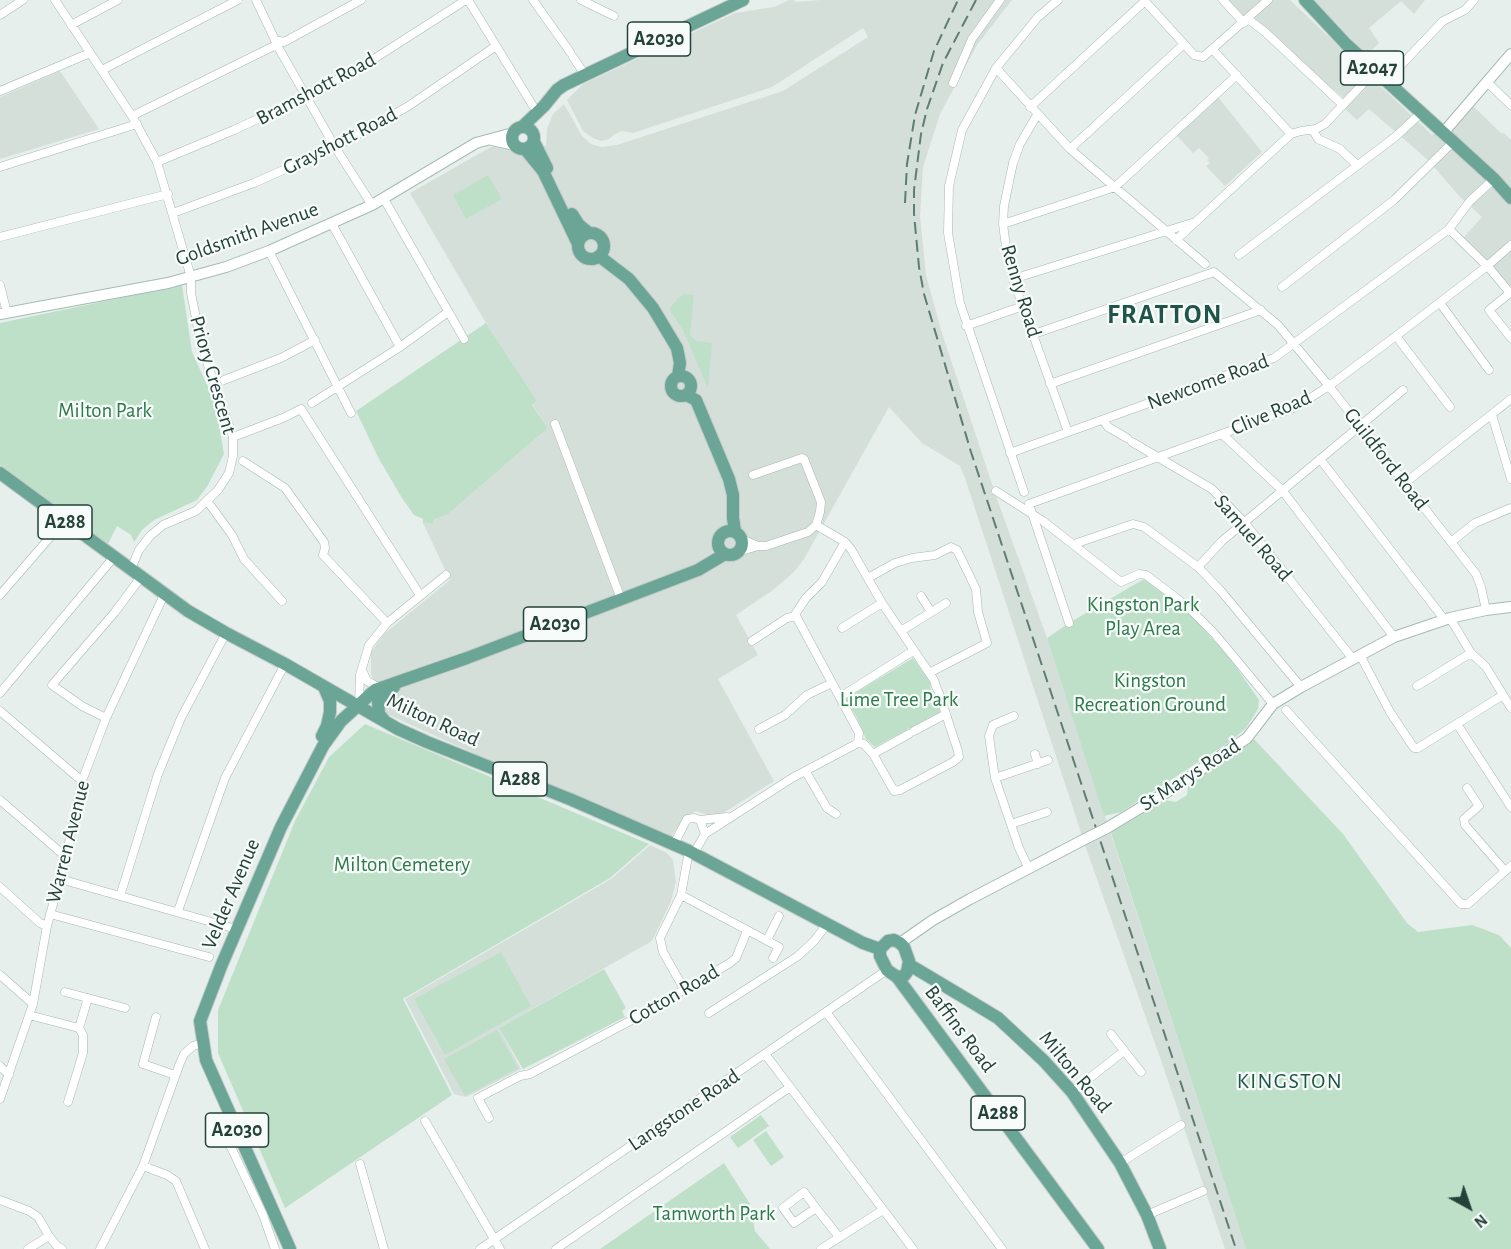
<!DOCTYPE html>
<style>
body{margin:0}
#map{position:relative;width:1511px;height:1249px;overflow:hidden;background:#e6efeb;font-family:"Alegreya Sans",sans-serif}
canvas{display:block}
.north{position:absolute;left:1439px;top:1177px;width:60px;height:60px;-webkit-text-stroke:4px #f7fbf9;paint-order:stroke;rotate:140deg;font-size:16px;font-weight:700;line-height:24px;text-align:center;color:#24423a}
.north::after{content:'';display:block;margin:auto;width:21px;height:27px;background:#24423a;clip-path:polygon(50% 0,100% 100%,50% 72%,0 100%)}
</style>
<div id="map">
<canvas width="1511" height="1249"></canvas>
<div class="north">N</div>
</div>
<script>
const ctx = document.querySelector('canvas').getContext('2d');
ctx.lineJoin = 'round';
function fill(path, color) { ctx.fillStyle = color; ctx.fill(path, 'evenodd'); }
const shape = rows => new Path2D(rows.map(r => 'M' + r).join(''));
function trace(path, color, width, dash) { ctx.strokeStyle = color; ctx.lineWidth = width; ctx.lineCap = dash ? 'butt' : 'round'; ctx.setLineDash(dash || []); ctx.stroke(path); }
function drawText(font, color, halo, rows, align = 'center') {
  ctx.font = font + ' "Alegreya Sans",sans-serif'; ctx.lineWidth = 4.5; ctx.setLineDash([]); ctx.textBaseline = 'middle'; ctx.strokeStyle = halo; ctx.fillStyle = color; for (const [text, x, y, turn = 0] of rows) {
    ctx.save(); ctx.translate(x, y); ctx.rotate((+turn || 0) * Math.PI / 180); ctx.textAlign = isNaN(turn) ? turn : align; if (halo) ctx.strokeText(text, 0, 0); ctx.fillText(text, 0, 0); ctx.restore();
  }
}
const built = shape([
 [789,0,794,0,795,2,821,0,1012,0,977,45,940,114,923,167,920,216,926,275,941,330,996,496,1047,638,1246,1249,1225,1249,1163,1066,1087,851,965,478,960,466,922,443,889,407,804,559,794,572,773,590,736,615,758,655,718,679,774,781,720,815,711,816,696,811,684,818,671,837,585,799,493,762,387,714,371,674,371,652,384,634,450,580,423,523,433,524,433,519,447,515,548,428,532,404,536,401,486,323,410,193,489,148,497,145,508,148,527,157,546,145,547,129,553,114,564,104,582,136,591,144,602,147,617,145,783,91,868,37,863,28,772,87,633,133,622,131,615,134,609,139,601,141,593,138,583,131,567,100,583,84,735,13,774,7],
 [1229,0,1290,0,1432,135,1472,105,1502,134,1504,133,1511,140,1511,293,1463,238,1482,217,1460,197,1428,160,1369,109,1357,120,1345,109,1350,103,1243,15],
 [1314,0,1425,0,1414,14,1401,1,1369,28,1379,43,1367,55],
 [60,71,99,129,0,159,0,97],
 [1218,97,1262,152,1225,186,1206,166,1210,163,1207,160,1209,158,1199,148,1193,153,1176,135],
 [650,845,667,853,673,860,676,882,671,901,652,941,499,1028,521,1069,466,1097,454,1094,405,999,611,879]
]);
const green = shape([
 [488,175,502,199,466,219,453,195],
 [182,285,192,352,215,402,224,454,208,485,197,500,154,520,142,530,134,542,131,535,117,526,108,544,0,465,0,323],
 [685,294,694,295,690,335,696,341,712,343,708,388,683,330,670,310,671,306,677,300,677,298],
 [486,323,537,401,532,405,548,428,447,515,434,519,433,524,423,523,423,519,414,515,402,498,379,459,356,411],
 [1144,579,1186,610,1230,658,1259,700,1258,709,1246,728,1231,741,1121,812,1104,816,1047,638,1069,623],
 [913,658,930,682,931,691,940,712,875,747,866,739,856,716,845,699],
 [365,724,649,844,610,878,403,999,452,1095,285,1208,218,1053,218,1010,295,821,329,757],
 [1254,739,1343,834,1407,923,1418,932,1472,925,1499,935,1511,948,1511,1249,1246,1249,1111,833,1165,800,1176,802,1187,795,1188,785],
 [501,952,531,1006,445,1055,414,999],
 [604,969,626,1008,622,1011,625,1017,523,1069,499,1028],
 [497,1030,518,1068,465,1096,444,1059],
 [761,1115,769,1126,738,1148,730,1137],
 [766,1131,784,1157,771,1166,753,1140],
 [724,1163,750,1204,755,1231,770,1249,600,1249]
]);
const street = shape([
 [55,0,132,116,157,162,191,277,191,293,202,348,233,437,233,456,229,473,218,490,196,511,163,525,150,536,139,550,131,569],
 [256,0,275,40,284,42,361,0],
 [468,0,533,106],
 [533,0,570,52],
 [581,0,614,16],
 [1144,0,1194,55,1203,57,1268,0],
 [1223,0,1244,23],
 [0,15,23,0],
 [1248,19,1265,32,1343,105],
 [71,25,118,0],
 [1213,50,1291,134],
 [573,57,585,75],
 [996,68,1070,149,1205,264],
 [102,70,238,0],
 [1386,81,1443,21,1465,10,1474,0],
 [953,83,972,39,1000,0],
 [1488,83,1511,105],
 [0,91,90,53],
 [1030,107,1145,1],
 [1037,115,1020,144,1013,163,1004,206,1003,224,1006,247,1013,279,1068,432],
 [132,116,274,46,278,47,335,147,372,205],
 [1313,130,1318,139,1340,149,1356,164],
 [1070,149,1184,44],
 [157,162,234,130,307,96,366,64,466,0],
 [0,167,137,124],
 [384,199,464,339],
 [173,213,254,183,335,147,407,107,496,46],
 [332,224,400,347],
 [1003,224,1115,187,1237,75],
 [1449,229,1490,269,1510,293,1489,310,1511,338],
 [0,237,168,194],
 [1176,240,1291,134,1301,131,1316,129,1325,124,1375,71],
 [269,251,351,413],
 [1239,255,1395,137,1421,113],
 [1013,279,1192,223],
 [0,285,7,313],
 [1282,287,1394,200,1453,142],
 [1440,303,1489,370],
 [966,326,1023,306],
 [1034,334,1214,272,1278,325,1329,386,1476,574,1481,587,1486,610],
 [1396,336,1450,407],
 [224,380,281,358,315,340],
 [1050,384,1261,310],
 [312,403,400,347,448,312],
 [1492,415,1511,479],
 [1103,420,1108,427,1127,438],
 [555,424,621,599],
 [1222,434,1282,490,1394,637],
 [233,437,283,418,301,409,420,595],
 [1132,442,1212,489,1244,522,1353,659],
 [1010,453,1274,358,1449,229,1470,201,1494,179],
 [1320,459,1444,619],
 [243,461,285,488,324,542,325,548,323,555,387,623],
 [1405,483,1511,399],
 [996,491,1043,521,1121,582,1139,574,1146,575,1166,590,1188,607,1214,633,1273,704],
 [1024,492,960,303,948,233,949,186,962,130,996,68,1038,17,1058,0],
 [208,502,232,535,244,559,282,601],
 [816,525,845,542,851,549,882,603,934,680,937,689],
 [741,539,758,546],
 [1451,542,1475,523,1511,508],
 [1074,544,1133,524,1144,527,1198,567,1221,591,1301,687],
 [738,552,758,546,766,546,808,532,816,525,820,512,821,502,804,459,802,458,753,475],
 [1198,567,1222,541,1403,390],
 [868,578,895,563,912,558,935,555,951,547,957,550,976,589,978,612,987,643,929,673],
 [0,595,64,521],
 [921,596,931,612],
 [796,613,806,598,822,582,845,542],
 [1450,618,1471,653,1486,667,1511,708],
 [1069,623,1029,504,1296,407,1329,386,1396,336,1486,267,1511,245],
 [842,628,882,603],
 [901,631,946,603],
 [752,641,787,618,796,616,859,733,858,743],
 [1360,655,1390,712,1414,748,1418,748,1503,695],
 [362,670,367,681,380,688],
 [1417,686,1471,653],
 [0,693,114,557],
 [840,697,913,651],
 [359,704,360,675,369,645,387,623,446,575],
 [1286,710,1461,904,1468,904,1511,866],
 [0,711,82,781],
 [1014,716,993,725,989,736,995,778,1019,848,1029,869],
 [106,718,82,706,52,685,115,612,141,577],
 [1457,724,1511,807],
 [759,729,785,715,807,695,832,683],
 [914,731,946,714],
 [873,754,909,734],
 [1035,754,1038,764],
 [806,772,827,808,836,814],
 [995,778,1048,760],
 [1467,788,1479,806,1464,819,1465,825,1505,871],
 [0,800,66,857],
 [700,820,727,817],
 [1011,824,1047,812],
 [674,844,687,819,694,818,700,820,705,834],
 [689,851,681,895,779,947,773,958],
 [694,853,705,834,792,778,858,743,864,744,873,754,894,791,900,790,953,762,959,757,958,751,939,693],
 [60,879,236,929],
 [0,887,40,923,47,926],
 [681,895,660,938,663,952,684,989],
 [120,896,158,774,181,718,226,633],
 [178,911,225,778,285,664],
 [50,914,209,957],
 [767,940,779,916],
 [0,975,33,1004],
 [65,992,125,1008],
 [826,1012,1002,1249],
 [709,1013,798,956,814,941,828,923],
 [29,1015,79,1028,83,1035,83,1053,68,1102],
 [156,1017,143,1064,175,1075],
 [79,1028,88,998],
 [1111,1034,1141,1072],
 [765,1054,913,1249],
 [0,1066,9,1075],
 [1072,1092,1124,1051],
 [0,1099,33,1004,47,926,66,857,82,781,106,718,164,595],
 [489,1118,478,1098,520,1076,530,1074,628,1022,730,963,736,958,747,931],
 [425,1121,500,1249],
 [235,1127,226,1131,222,1139,231,1147,263,1215,275,1249],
 [1120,1163,1181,1125],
 [360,1164,384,1249],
 [143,1166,167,1175,176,1181,205,1249],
 [0,1200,29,1211,38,1217,49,1236,57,1246,62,1249],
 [816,1208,804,1192,783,1208,794,1223,816,1208,839,1237],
 [1147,1215,1203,1191],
 [28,1249,49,1236],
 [100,1249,143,1166,180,1063,184,1054,193,1046,203,1043],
 [480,1249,887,970],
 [556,1249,790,1087],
 [821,1249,883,1210]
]);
const secondary = shape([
 [1443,133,1511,54],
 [492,140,515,145],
 [0,314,168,283,226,267,269,251,372,205,476,143,513,133],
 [1107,828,1175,787,1247,738,1273,704,1301,687,1394,637,1450,618,1486,610,1511,607],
 [900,943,933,920,970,899,1085,839]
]);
const primary = shape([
 [1305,0,1346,44,1494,179,1511,198],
 '512 138a11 11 0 1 1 22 0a11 11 0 1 1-22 0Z',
 [522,127,544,106,557,90,564,85,743,0],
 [534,142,547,168],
 [525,149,543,171,578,244],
 [572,214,579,225,589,233],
 '578 246a13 13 0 1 1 26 0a13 13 0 1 1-26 0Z',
 [599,256,629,279,653,308,677,348,680,363,678,376],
 '671 386a10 10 0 1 1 20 0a10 10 0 1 1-20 0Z',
 [686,395,696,400,729,479,733,495,733,518,735,531],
 [0,473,188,611,226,633,285,664,398,729,427,742,572,800,689,851,863,943,880,949],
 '718 543a12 12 0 1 1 24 0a12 12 0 1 1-24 0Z',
 [384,720,379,714,378,700,394,687],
 [322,736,327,726,330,712,330,701,324,687],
 [909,966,913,967,960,995,998,1018,1044,1061,1072,1092,1120,1163,1147,1215,1160,1249],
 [897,977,904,976,907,972,909,961,904,947,900,943,894,940,888,941,880,949,880,956,887,970,897,977,1098,1249],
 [290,1249,206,1060,200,1021,222,964,281,827,323,746,341,721,375,690,467,658,698,570,725,554]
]);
const rail = shape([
 [976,0,943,63,927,109,921,134,914,190,914,214,919,267,924,294,971,452,1236,1249],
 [905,203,907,164,915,115,934,51,958,0]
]);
const secondaryBridge = shape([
 [1085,839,1107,828]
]);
const shields = [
 [659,39,63],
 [1372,68,63],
 [65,522,54],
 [555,624,63],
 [520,779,54],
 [998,1113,54],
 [237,1130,63]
];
const shieldNames = [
 ["A2030",659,39],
 ["A2047",1372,68],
 ["A288",65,522],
 ["A2030",555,624],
 ["A288",520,779],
 ["A288",998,1113],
 ["A2030",237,1130]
];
const streetNames = [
 ["Bramshott Road",316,89,-28],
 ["Grayshott Road",340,141,-27],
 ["Goldsmith Avenue",247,234,-20],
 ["Renny Road",1021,291,73],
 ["Priory Crescent",213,375,74],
 ["Newcome Road",1208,382,-20],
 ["Clive Road",1271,413,-23],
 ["Guildford Road",1386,459,52],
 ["Samuel Road",1253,538,49],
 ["Milton Road",433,720,25],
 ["St Marys Road",1190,775,-33],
 ["Warren Avenue",68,842,-76],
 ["Velder Avenue",231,894,-67],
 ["Cotton Road",674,995,-30],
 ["Baffins Road",960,1029,53],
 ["Milton Road",1075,1072,50],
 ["Langstone Road",684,1110,-34]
];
const parkNames = [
 ["Milton Park",105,411],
 ["Kingston Park",1143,605],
 ["Play Area",1143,629],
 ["Kingston",1150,681],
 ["Recreation Ground",1150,705],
 ["Lime Tree Park",899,700],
 ["Milton Cemetery",402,865],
 ["Tamworth Park",714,1214]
];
const neighbourhoodNames = [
 ["KINGSTON",1290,1081]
];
const districtNames = [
 ["FRATTON",1165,315]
];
fill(built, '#d4dfda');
fill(green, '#bfe0c8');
trace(street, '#a8b8b2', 9);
trace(secondary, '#a4bbb3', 12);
trace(primary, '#c2cac8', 14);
trace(street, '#fff', 8);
trace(secondary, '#fff', 10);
trace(primary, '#6aa596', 12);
trace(rail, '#5f7d75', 2, [12, 6]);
trace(secondaryBridge, '#a4bbb3', 12, []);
trace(secondaryBridge, '#fff', 10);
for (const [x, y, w] of shields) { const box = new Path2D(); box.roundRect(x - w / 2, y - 17, w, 34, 4.5); ctx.fillStyle = '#f7fbf9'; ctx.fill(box); trace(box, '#24423a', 1.5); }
drawText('bold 20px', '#24423a', null, shieldNames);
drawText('21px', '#24423a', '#f7fbf9', streetNames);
drawText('21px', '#2d7a4b', '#f7fbf9', parkNames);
ctx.letterSpacing = '1.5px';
drawText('22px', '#1f5548', '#f7fbf9', neighbourhoodNames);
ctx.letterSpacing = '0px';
ctx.letterSpacing = '1.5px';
drawText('bold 27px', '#1f5548', '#f7fbf9', districtNames);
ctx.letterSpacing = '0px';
</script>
